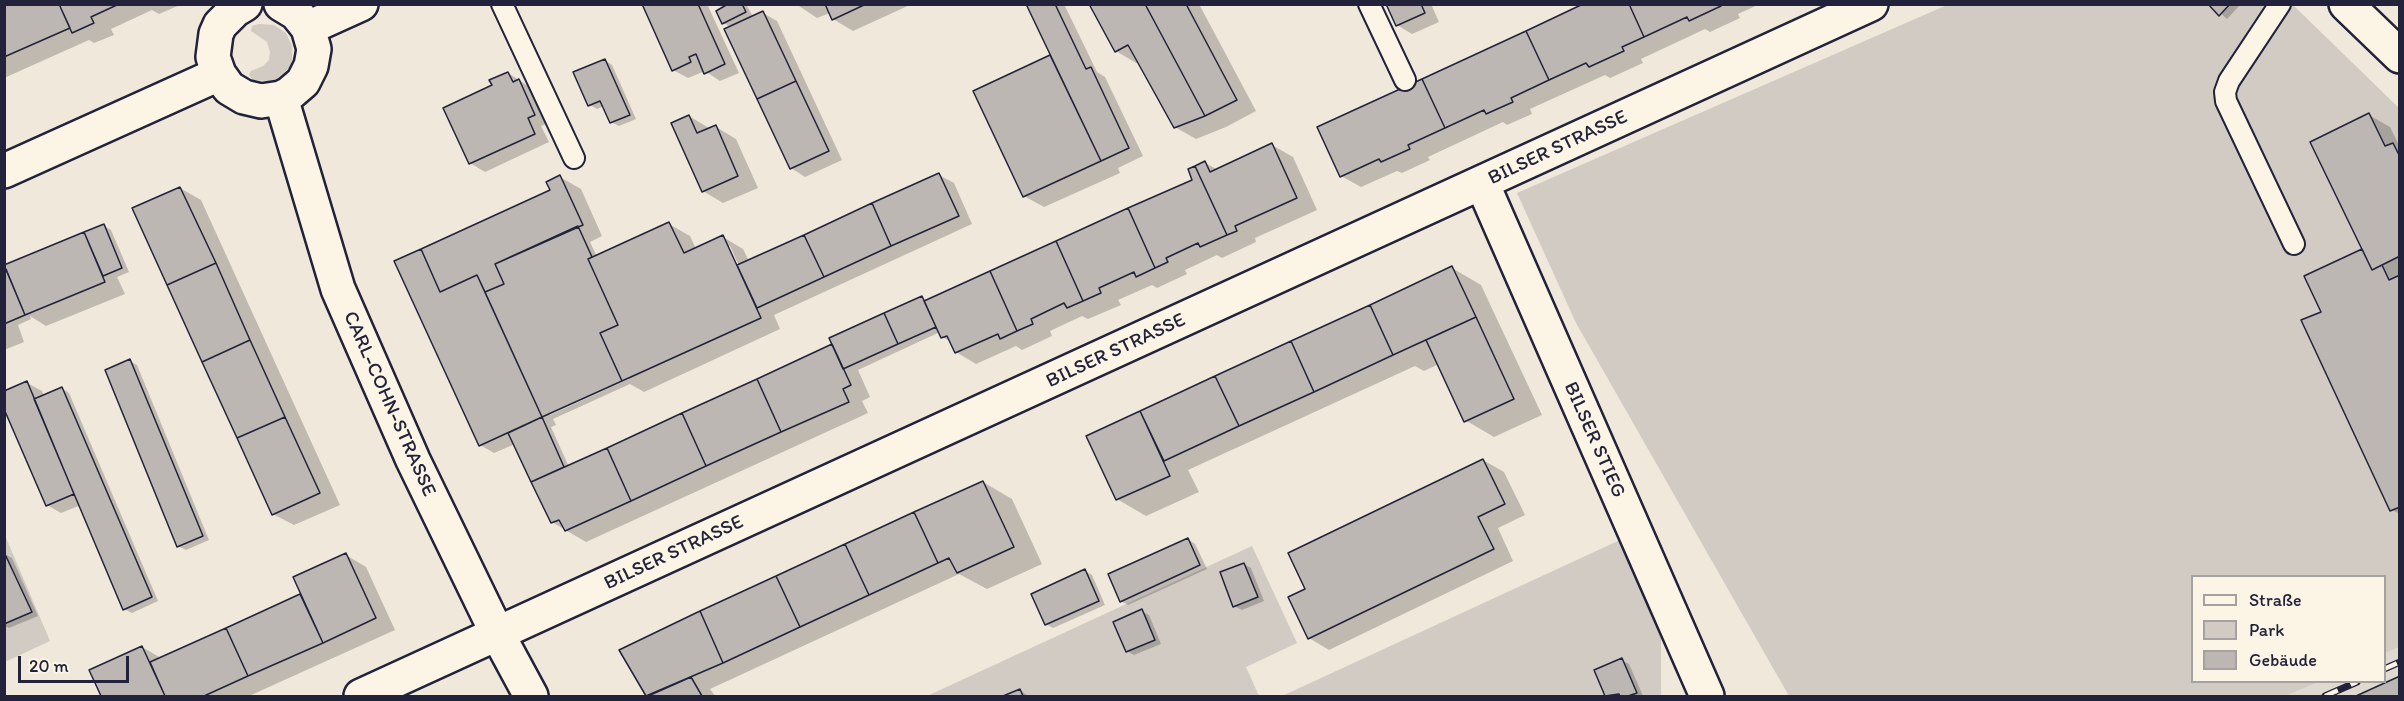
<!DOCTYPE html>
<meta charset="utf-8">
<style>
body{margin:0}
#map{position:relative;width:2404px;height:701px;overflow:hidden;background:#efe8db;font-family:Itim,sans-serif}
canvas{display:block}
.frame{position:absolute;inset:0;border:6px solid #22223b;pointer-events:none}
.legend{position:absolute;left:2191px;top:575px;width:195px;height:108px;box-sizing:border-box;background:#fcf5e5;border:2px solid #a5a1a1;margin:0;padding:8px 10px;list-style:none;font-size:18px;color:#22223b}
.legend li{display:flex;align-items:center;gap:12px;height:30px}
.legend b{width:30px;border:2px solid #a5a1a1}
.scale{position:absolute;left:18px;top:656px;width:111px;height:27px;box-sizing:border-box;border:3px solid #22223b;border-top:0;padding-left:8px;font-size:18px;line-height:21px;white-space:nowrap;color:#22223b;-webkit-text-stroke:4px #fcf5e5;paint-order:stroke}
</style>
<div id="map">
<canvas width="2404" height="701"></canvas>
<div class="frame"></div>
<ul class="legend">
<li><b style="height:8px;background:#fcf5e5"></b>Straße</li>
<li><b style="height:16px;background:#d1cbc3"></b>Park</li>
<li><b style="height:16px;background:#bcb7b3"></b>Gebäude</li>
</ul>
<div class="scale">20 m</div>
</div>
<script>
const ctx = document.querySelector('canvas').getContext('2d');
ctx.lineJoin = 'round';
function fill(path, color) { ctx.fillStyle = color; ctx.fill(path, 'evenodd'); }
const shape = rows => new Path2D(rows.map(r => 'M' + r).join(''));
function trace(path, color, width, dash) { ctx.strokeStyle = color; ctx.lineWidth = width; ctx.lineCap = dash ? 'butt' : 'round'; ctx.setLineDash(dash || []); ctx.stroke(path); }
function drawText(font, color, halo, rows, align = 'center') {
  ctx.font = font + ' Itim,sans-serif'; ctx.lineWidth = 5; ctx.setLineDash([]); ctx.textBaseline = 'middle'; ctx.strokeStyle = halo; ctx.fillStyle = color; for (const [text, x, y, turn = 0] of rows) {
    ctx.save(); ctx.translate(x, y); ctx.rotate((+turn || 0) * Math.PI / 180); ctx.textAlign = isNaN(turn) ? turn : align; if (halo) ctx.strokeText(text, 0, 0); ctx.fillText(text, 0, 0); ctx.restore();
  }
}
const built = shape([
 [2399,647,2399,696,2285,696,2319,682,2384,682,2385,653]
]);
const green = shape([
 [1947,5,2293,5,2399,108,2399,647,2385,653,2384,576,2192,576,2192,682,2319,682,2285,696,1789,696,1576,323,1517,193],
 [259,24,274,25,286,33,292,46,292,61,289,68,277,79,269,81,253,80,249,75,251,71,263,66,269,60,270,52,267,42,251,31,252,26],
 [4,533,50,641,5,662,4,662],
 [1620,540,1661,634,1661,696,1282,696],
 [1252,546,1297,643,1246,667,1259,696,927,696]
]);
const shadow = shape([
 [4,4,179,4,180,5,159,14,152,10,111,29,114,35,94,43,89,40,4,78],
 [643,4,707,4,739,73,720,81,705,71,688,78,673,70],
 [732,4,746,4,753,17,763,13,777,21,842,160,805,177,791,168,731,27,723,23],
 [796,4,912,4,853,31,833,19,830,13,817,18],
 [1027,4,1064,4,1097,72,1105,77,1143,156,1118,168,1120,173,1044,207,1024,196,975,92,1052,56],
 [1091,4,1199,4,1256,111,1226,127,1196,139,1175,127,1139,62,1136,63,1116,51],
 [1388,4,1431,4,1439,22,1412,34,1397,25],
 [1588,4,1760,4,1738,14,1740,18,1710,32,1705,29,1641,59,1643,63,1610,78,1605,75,1530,109,1532,114,1507,125,1503,122,1428,157,1430,160,1402,173,1397,171,1361,187,1341,176],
 [2210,4,2241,4,2227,19],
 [605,60,612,65,636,119,619,126,611,122,604,106,597,109,590,105],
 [508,73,533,89,549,123,541,126,549,142,485,172,470,163],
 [2369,115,2390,127,2400,147,2400,514,2392,510,2323,312,2362,251],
 [689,116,709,128,716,127,736,139,758,188,723,203,703,191],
 [1272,145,1293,157,1317,210,1255,238,1256,242,1222,258,1217,255,1185,270,1187,274,1157,288,1152,285,1118,300,1121,305,1088,319,1082,316,1050,331,1052,336,1022,350,1016,346,976,364,956,352,952,342,942,337,940,332,858,370,870,397,862,401,868,413,586,542,552,522,515,444,494,453,480,445,396,262,552,191,560,177,581,189,602,236,590,242,597,257,669,224,690,236,696,249,723,237,743,249,749,261,939,175,954,183,972,224,774,315,780,329,644,392,630,384,553,419,556,425,551,427,569,467,834,345,922,298,927,301,1194,181,1205,163,1218,170],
 [730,246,739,266,736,266,727,247],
 [628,377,629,379,550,415,550,412],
 [180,188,201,200,340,505,294,525,273,514],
 [104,226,111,230,129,272,117,277,125,294,46,326,30,316,31,319,18,325,24,342,4,350,6,266],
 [1452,268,1481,285,1542,415,1494,437,1465,420,1439,364,1424,371,1415,366,1188,470,1199,492,1146,516,1117,499,1088,437],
 [130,361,137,365,209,540,186,550,178,546],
 [27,383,42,391,44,396,62,388,69,393,158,601,132,613,124,609,81,505,61,513,47,505],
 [1483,460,1504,472,1525,515,1498,528,1513,561,1329,650,1309,638,1307,589],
 [983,482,1012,499,1042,564,987,589,959,574,710,689,715,696,648,696,621,650],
 [1188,539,1195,544,1207,569,1128,605,1121,601],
 [4,554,12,558,38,616,9,628,4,626],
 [346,555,366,567,395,630,249,696,103,696,91,671,142,647,161,658,302,595],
 [1244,564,1251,568,1264,601,1242,610,1234,606],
 [1085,571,1092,575,1105,605,1053,628,1046,624],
 [1141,611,1149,615,1161,644,1134,655,1127,651],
 [1621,660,1629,664,1643,696,1607,696,1596,671],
 [2400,678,2400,696,2359,696],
 [1020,690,1028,696,1006,696]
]);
const building = shape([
 [4,4,59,4,70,28,4,57,4,4],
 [59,4,119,4,91,17,94,23,72,33,59,4],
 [642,4,698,4,725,64,704,74,696,54,689,57,691,62,672,71,642,4],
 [728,4,742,4,746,12,722,24,716,11,728,4],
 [825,4,864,4,864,5,832,20,825,4],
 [1026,4,1055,4,1086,69,1091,67,1129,148,1101,161,1026,4],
 [1089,4,1145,4,1205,116,1174,128,1128,45,1115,52,1089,4],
 [1145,4,1186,4,1237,100,1205,116,1145,4],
 [1386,4,1421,4,1425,13,1396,26,1386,4],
 [1583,4,1629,4,1644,37,1622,47,1624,51,1589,67,1586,63,1549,80,1526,31,1583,4],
 [1629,4,1720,4,1721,6,1689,21,1687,17,1644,37,1629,4],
 [2208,4,2230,4,2219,16,2208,4],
 [763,11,796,81,757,99,724,29,763,11],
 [1526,31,1549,80,1511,98,1513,102,1486,114,1484,110,1445,128,1422,79,1526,31],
 [1050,55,1101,161,1023,197,973,91,1050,55],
 [605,59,630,115,610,123,600,101,588,106,573,72,605,59],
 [508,72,513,82,519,79,535,115,528,118,535,134,469,164,443,108,492,85,489,80,508,72],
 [1422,79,1445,128,1408,145,1410,149,1381,162,1379,159,1340,177,1317,127,1422,79],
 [796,81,829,151,790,169,757,99,796,81],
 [2369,113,2385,146,2393,143,2400,157,2400,256,2372,270,2310,142,2369,113],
 [689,115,697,133,716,125,738,176,702,192,671,123,689,115],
 [1272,143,1297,198,1235,226,1237,231,1227,235,1195,166,1205,161,1210,172,1272,143],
 [1195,166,1227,235,1200,247,1198,243,1166,258,1168,262,1155,268,1128,208,1192,180,1188,169,1195,166],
 [939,173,959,216,891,246,872,203,939,173],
 [560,175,583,225,495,264,504,284,485,292,477,275,440,292,421,249,550,190,546,182,560,175],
 [180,187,216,263,167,285,132,208,180,187],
 [872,203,891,246,824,277,804,235,872,203],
 [1128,208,1155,268,1136,277,1134,272,1099,288,1101,293,1083,301,1056,241,1128,208],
 [669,222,684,253,723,235,761,318,622,381,600,333,618,325,588,259,669,222],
 [104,224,122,268,103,276,84,232,104,224],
 [578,226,592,257,588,259,618,325,600,333,622,381,542,417,485,292,504,284,495,264,578,226],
 [84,232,105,282,25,315,4,265,84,232],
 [804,235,824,277,757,308,737,265,804,235],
 [1056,241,1083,301,1067,308,1064,303,1031,319,1033,324,1017,331,990,271,1056,241],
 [421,249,440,292,477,275,542,417,479,446,394,261,421,249],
 [2362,249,2372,270,2382,265,2389,280,2400,275,2400,507,2390,511,2301,320,2321,312,2304,276,2362,249],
 [216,263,250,340,202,362,167,285,216,263],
 [1452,266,1476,317,1393,355,1370,305,1452,266],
 [6,269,25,315,4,324,4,270,6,269],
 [990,271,1017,331,1000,339,998,334,955,353,947,336,941,338,924,301,990,271],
 [922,296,936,327,898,344,884,313,922,296],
 [1370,305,1393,355,1314,392,1291,341,1370,305],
 [884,313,898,344,843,369,829,338,884,313],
 [1476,317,1514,399,1464,422,1426,340,1476,317],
 [250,340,285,417,237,438,202,362,250,340],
 [1291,341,1314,392,1239,426,1215,376,1291,341],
 [832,344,851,385,843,389,849,402,781,432,757,379,832,344],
 [130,359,203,536,177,547,105,370,130,359],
 [1215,376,1239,426,1164,461,1140,411,1215,376],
 [757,379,781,432,706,466,682,413,757,379],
 [27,381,74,494,46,506,4,409,4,391,27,381],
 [62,387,152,597,123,610,34,399,62,387],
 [1140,411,1170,476,1116,500,1086,436,1140,411],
 [682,413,706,466,631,501,607,448,682,413],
 [285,417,320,493,272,515,237,438,285,417],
 [542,417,564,467,531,482,508,433,542,417],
 [607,448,631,501,565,531,559,520,551,523,531,482,607,448],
 [1483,459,1505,504,1478,517,1494,549,1308,639,1288,597,1305,589,1288,553,1483,459],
 [983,481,1014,547,957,573,949,558,938,563,914,512,983,481],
 [914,512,938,563,869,595,845,544,914,512],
 [1188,538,1200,565,1120,602,1108,574,1188,538],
 [845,544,869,595,800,627,776,576,845,544],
 [4,552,32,612,4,624,4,552],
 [346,553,376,618,323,643,293,577,346,553],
 [1244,563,1258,597,1233,607,1220,572,1244,563],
 [1085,569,1099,601,1045,625,1031,594,1085,569],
 [776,576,800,627,723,663,700,611,776,576],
 [300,594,323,643,248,676,226,628,300,594],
 [1142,609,1155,640,1126,652,1113,622,1142,609],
 [700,611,723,663,646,696,619,650,700,611],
 [226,628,248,676,204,696,165,696,150,662,226,628],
 [142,646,165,696,101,696,89,670,142,646],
 [1622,658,1637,693,1628,696,1620,696,1619,694,1605,696,1594,670,1622,658],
 [2400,676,2400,696,2356,696,2400,676],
 [691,677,702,696,648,696,691,677],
 [1020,689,1023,696,1003,696,1020,689]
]);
const service = shape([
 [502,4,574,158],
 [1369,4,1405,80],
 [2280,4,2229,81,2225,92,2226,101,2294,244]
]);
const minor = shape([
 [2346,4,2400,56],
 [1482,183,1707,696],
 [361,696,1871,4]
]);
const tertiary = shape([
 [245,4,235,10,220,25,216,34,213,57,219,74,229,88,244,97,261,101,281,98,289,94,303,82,311,66,314,49,308,28,296,13,281,4],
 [308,28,361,4],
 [281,98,338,289,413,460,497,633,531,696],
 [4,171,219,74]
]);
const rail = shape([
 [2384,669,2400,662],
 [2325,696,2357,682]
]);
const streetNames = [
 ["BILSER STRASSE",1558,148,-25],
 ["BILSER STRASSE",1116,351,-25],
 ["CARL-COHN-STRASSE",389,404,66],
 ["BILSER STIEG",1594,440,66],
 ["BILSER STRASSE",674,553,-25]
];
fill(built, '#e0d9cf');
fill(green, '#d1cbc3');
fill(shadow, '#0003');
fill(building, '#bcb7b3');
trace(building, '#22223b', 1.5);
trace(service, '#22223b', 24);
trace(minor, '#22223b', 38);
trace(tertiary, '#22223b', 38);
trace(service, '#fcf5e5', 20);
trace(minor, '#fcf5e5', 33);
trace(tertiary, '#fcf5e5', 33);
trace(rail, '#22223b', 7);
trace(rail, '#fcf5e5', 4.5, [14]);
drawText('20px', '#22223b', '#fcf5e5', streetNames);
</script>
